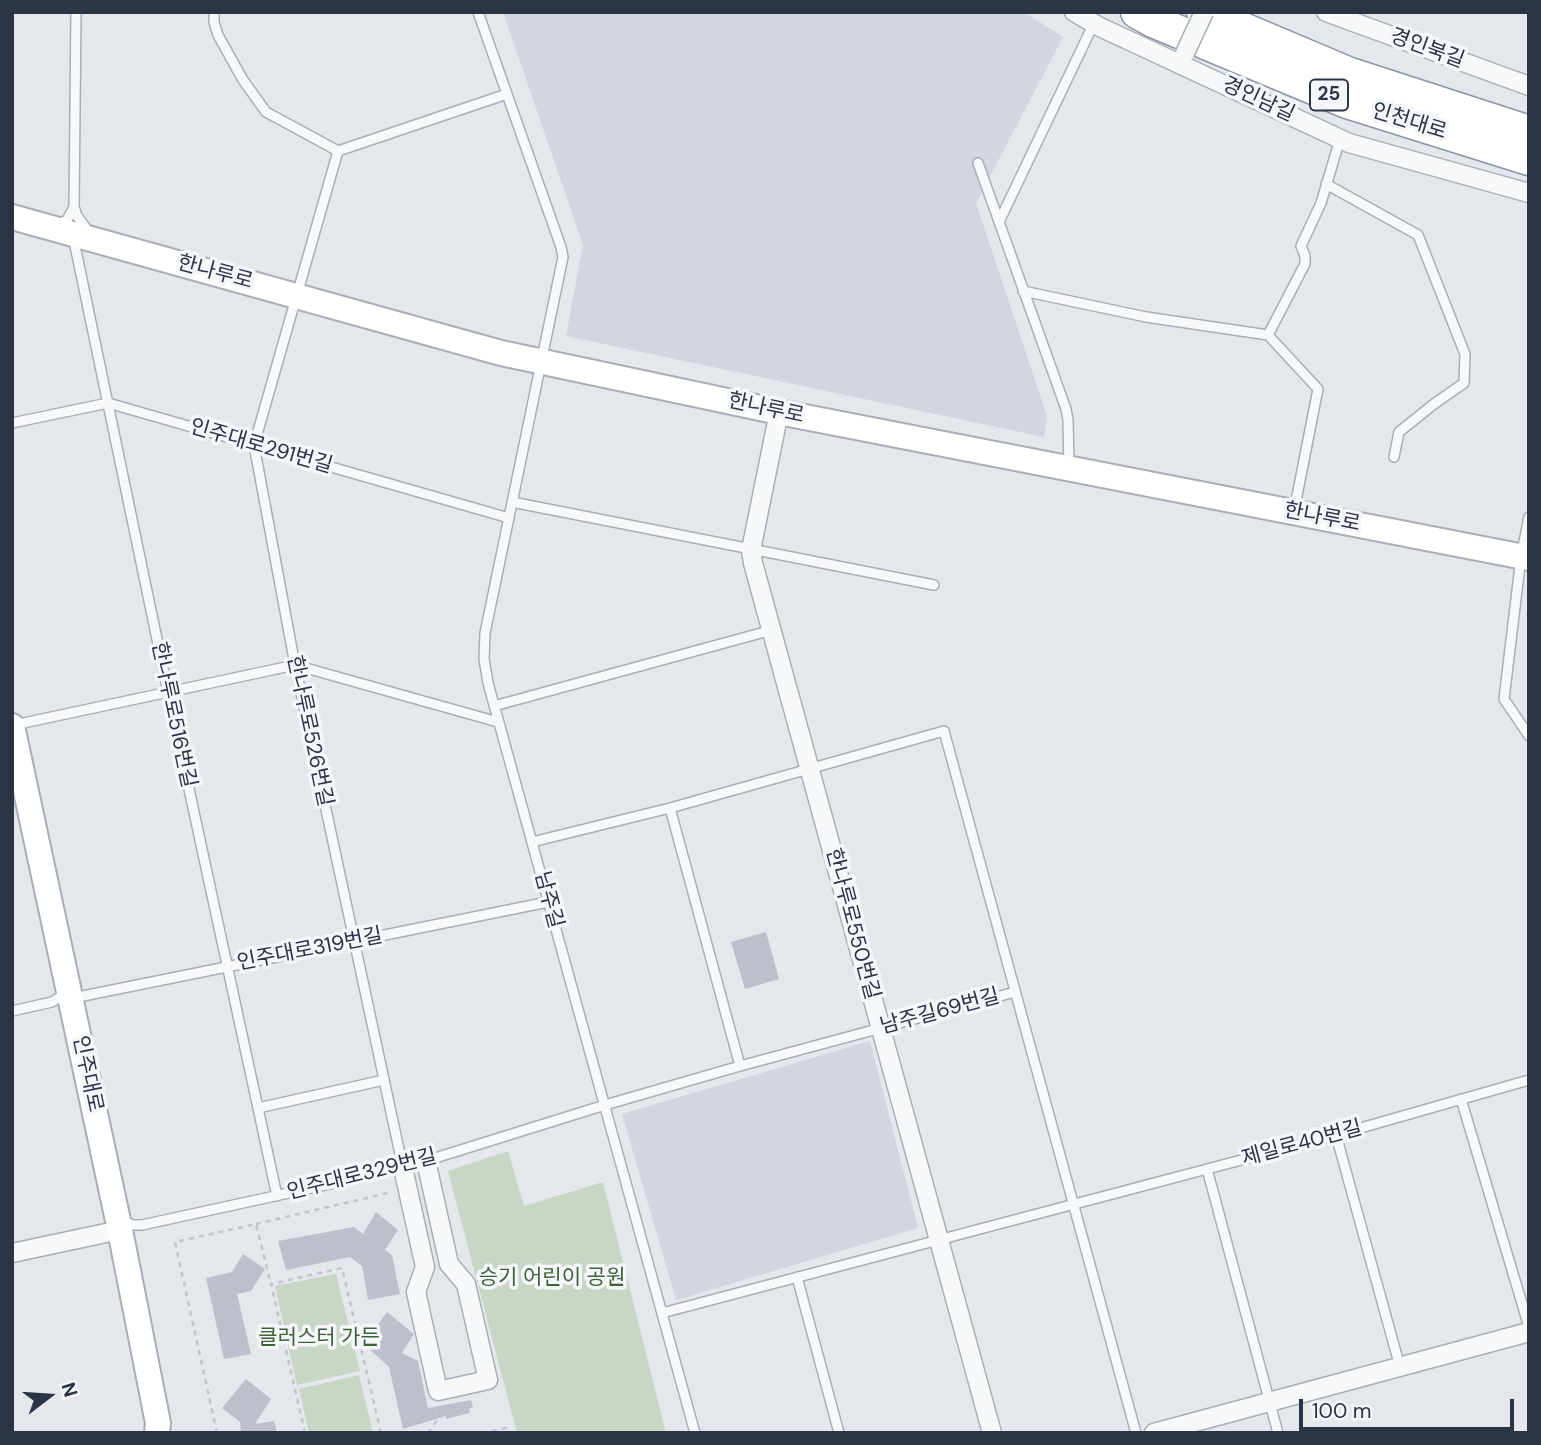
<!DOCTYPE html>
<meta charset="utf-8">
<style>
body{margin:0}
#map{position:relative;width:1541px;height:1445px;overflow:hidden;background:#e4e7ec;font-family:"DM Sans",sans-serif}
canvas{display:block}
.frame{position:absolute;inset:0;border:14px solid #2b3445;pointer-events:none}
.north{position:absolute;left:14px;top:1361px;width:70px;height:70px;-webkit-text-stroke:5px #f4f6f9;paint-order:stroke;rotate:73deg;font-size:19px;font-weight:700;line-height:28px;text-align:center;color:#2b3445}
.north::after{content:'';display:block;margin:auto;width:24px;height:32px;background:#2b3445;clip-path:polygon(50% 0,100% 100%,50% 72%,0 100%)}
.scale{position:absolute;left:1299px;top:1399px;width:215px;height:32px;box-sizing:border-box;border:4px solid #2b3445;border-top:0;padding-left:9px;font-size:21px;line-height:24px;white-space:nowrap;color:#2b3445;-webkit-text-stroke:5px #f4f6f9;paint-order:stroke}
</style>
<div id="map">
<canvas width="1541" height="1445"></canvas>
<div class="frame"></div>
<div class="north">N</div>
<div class="scale">100 m</div>
</div>
<script>
const ctx = document.querySelector('canvas').getContext('2d');
ctx.lineJoin = 'round';
function fill(path, color) { ctx.fillStyle = color; ctx.fill(path, 'evenodd'); }
const shape = rows => new Path2D(rows.map(r => 'M' + r).join(''));
function trace(path, color, width, dash) { ctx.strokeStyle = color; ctx.lineWidth = width; ctx.lineCap = dash ? 'butt' : 'round'; ctx.setLineDash(dash || []); ctx.stroke(path); }
function drawText(font, color, halo, rows, align = 'center') {
  ctx.font = font + ' "DM Sans","Noto Sans KR",sans-serif'; ctx.lineWidth = 7; ctx.setLineDash([]); ctx.textBaseline = 'middle'; ctx.strokeStyle = halo; ctx.fillStyle = color; for (const [text, x, y, turn = 0] of rows) {
    ctx.save(); ctx.translate(x, y); ctx.rotate((+turn || 0) * Math.PI / 180); ctx.textAlign = isNaN(turn) ? turn : align; if (halo) ctx.strokeText(text, 0, 0); ctx.fillText(text, 0, 0); ctx.restore();
  }
}
const built = shape([
 [503,12,1024,12,1063,37,976,203,1047,416,1044,437,566,336,583,245],
 [870,1041,918,1228,676,1300,622,1114]
]);
const green = shape([
 [508,1151,524,1206,603,1182,666,1433,517,1433,448,1171],
 [336,1274,360,1371,297,1385,275,1286],
 [359,1375,373,1433,309,1433,299,1389]
]);
const building = shape([
 [766,932,779,979,745,989,731,942],
 [376,1212,398,1230,385,1250,392,1255,400,1294,368,1300,362,1266,350,1257,286,1270,278,1241,354,1227,363,1234],
 [243,1254,265,1269,251,1291,237,1294,251,1354,224,1359,206,1278,232,1272],
 [387,1312,414,1334,402,1353,418,1361,428,1408,471,1400,473,1407,469,1409,470,1413,446,1419,446,1416,403,1429,389,1367,364,1344],
 [246,1379,271,1399,255,1424,274,1421,277,1433,241,1433,240,1422,222,1408]
]);
const path = shape([
 [256,1224,392,1192],
 [217,1433,175,1242,256,1224,271,1284],
 [305,1433,271,1284,342,1268,381,1433],
 [428,1433,438,1419,435,1408],
 [482,1433,506,1428,507,1433]
]);
const lane = shape([
 [214,12,214,22,218,35,243,80,266,112,338,151],
 [478,12,561,247,563,257,485,633,484,659,488,683,695,1433],
 [978,163,1066,409,1068,420,1069,468],
 [1326,184,1418,235,1465,354,1464,383,1434,404,1399,432,1394,457],
 [74,207,76,12],
 [999,222,1094,23],
 [58,224,67,220,74,207,77,216,88,231],
 [73,236,168,692,277,1196],
 [1023,291,1146,317,1268,335,1318,389,1294,511],
 [1268,335,1305,264,1305,256,1301,246,1321,203,1340,139],
 [12,423,108,403,509,518],
 [512,502,934,585],
 [1529,517,1521,557,1504,699,1529,736],
 [494,706,772,630],
 [14,725,295,665,498,722],
 [670,808,740,1066],
 [532,842,670,808,944,731,1136,1433],
 [73,998,548,902],
 [12,1011,52,1002,66,993],
 [1461,1099,1529,1327],
 [258,1108,384,1080],
 [1336,1135,1400,1367],
 [403,1168,295,665,254,445,338,151,507,94],
 [1207,1169,1278,1433],
 [122,1220,133,1225,142,1225,403,1168,605,1105,740,1066,1015,992],
 [797,1277,839,1433],
 [662,1313,1336,1135,1529,1080]
]);
const street = shape([
 [1074,12,1100,27,1349,143,1529,193],
 [1326,12,1529,86],
 [779,412,751,550,753,563,992,1433],
 [403,1168,425,1267,416,1292,438,1391,488,1380,466,1284,449,1264,426,1161],
 [12,1253,120,1230],
 [1154,1433,1529,1332]
]);
const secondary = shape([
 [12,217,501,353,779,412,1529,558],
 [12,726,120,1230,158,1423,157,1433]
]);
const highway = shape([
 [1137,12,1153,21,1347,102,1529,159],
 [1203,12,1350,74,1529,132]
]);
const streetBridge = shape([
 [1185,53,1204,12]
]);
const shields = [
 [1329,95,38]
];
const shieldNames = [
 ["25",1329,95]
];
const streetNames = [
 ["경인북길",1427,49,20],
 ["경인남길",1258,100,25],
 ["인천대로",1409,122,17],
 ["한나루로",215,273,15],
 ["한나루로",766,409,12],
 ["인주대로291번길",261,447,16],
 ["한나루로",1322,518,11],
 ["한나루로516번길",173,715,78],
 ["한나루로526번길",309,731,78],
 ["남주길",548,900,75],
 ["한나루로550번길",852,924,75],
 ["인주대로319번길",310,950,-11],
 ["남주길69번길",940,1012,-15],
 ["인주대로",87,1074,78],
 ["제일로40번길",1302,1144,-15],
 ["인주대로329번길",362,1175,-14]
];
const parkNames = [
 ["승기 어린이 공원",552,1278],
 ["클러스터 가든",319,1338]
];
fill(built, '#d2d6de');
fill(green, '#c9d6c5');
fill(building, '#bbc0ca');
trace(lane, '#a9aeb7', 12);
trace(street, '#a9aeb7', 21);
trace(secondary, '#a9aeb7', 28);
trace(highway, '#8b94a3', 35);
trace(path, '#c2c5cb', 2.5, [5, 5]);
trace(lane, '#f7f8fa', 9);
trace(street, '#f7f8fa', 18);
trace(secondary, '#fff', 24);
trace(highway, '#fff', 32);
trace(streetBridge, '#a9aeb7', 21, []);
trace(streetBridge, '#f7f8fa', 18);
for (const [x, y, w] of shields) { const box = new Path2D(); box.roundRect(x - w / 2, y - 15.5, w, 31, 5); ctx.fillStyle = '#f4f6f9'; ctx.fill(box); trace(box, '#2b3445', 2); }
drawText('bold 19px', '#2b3445', null, shieldNames);
drawText('21px', '#2b3445', '#f4f6f9', streetNames);
drawText('21px', '#3f6138', '#f4f6f9', parkNames);
</script>
